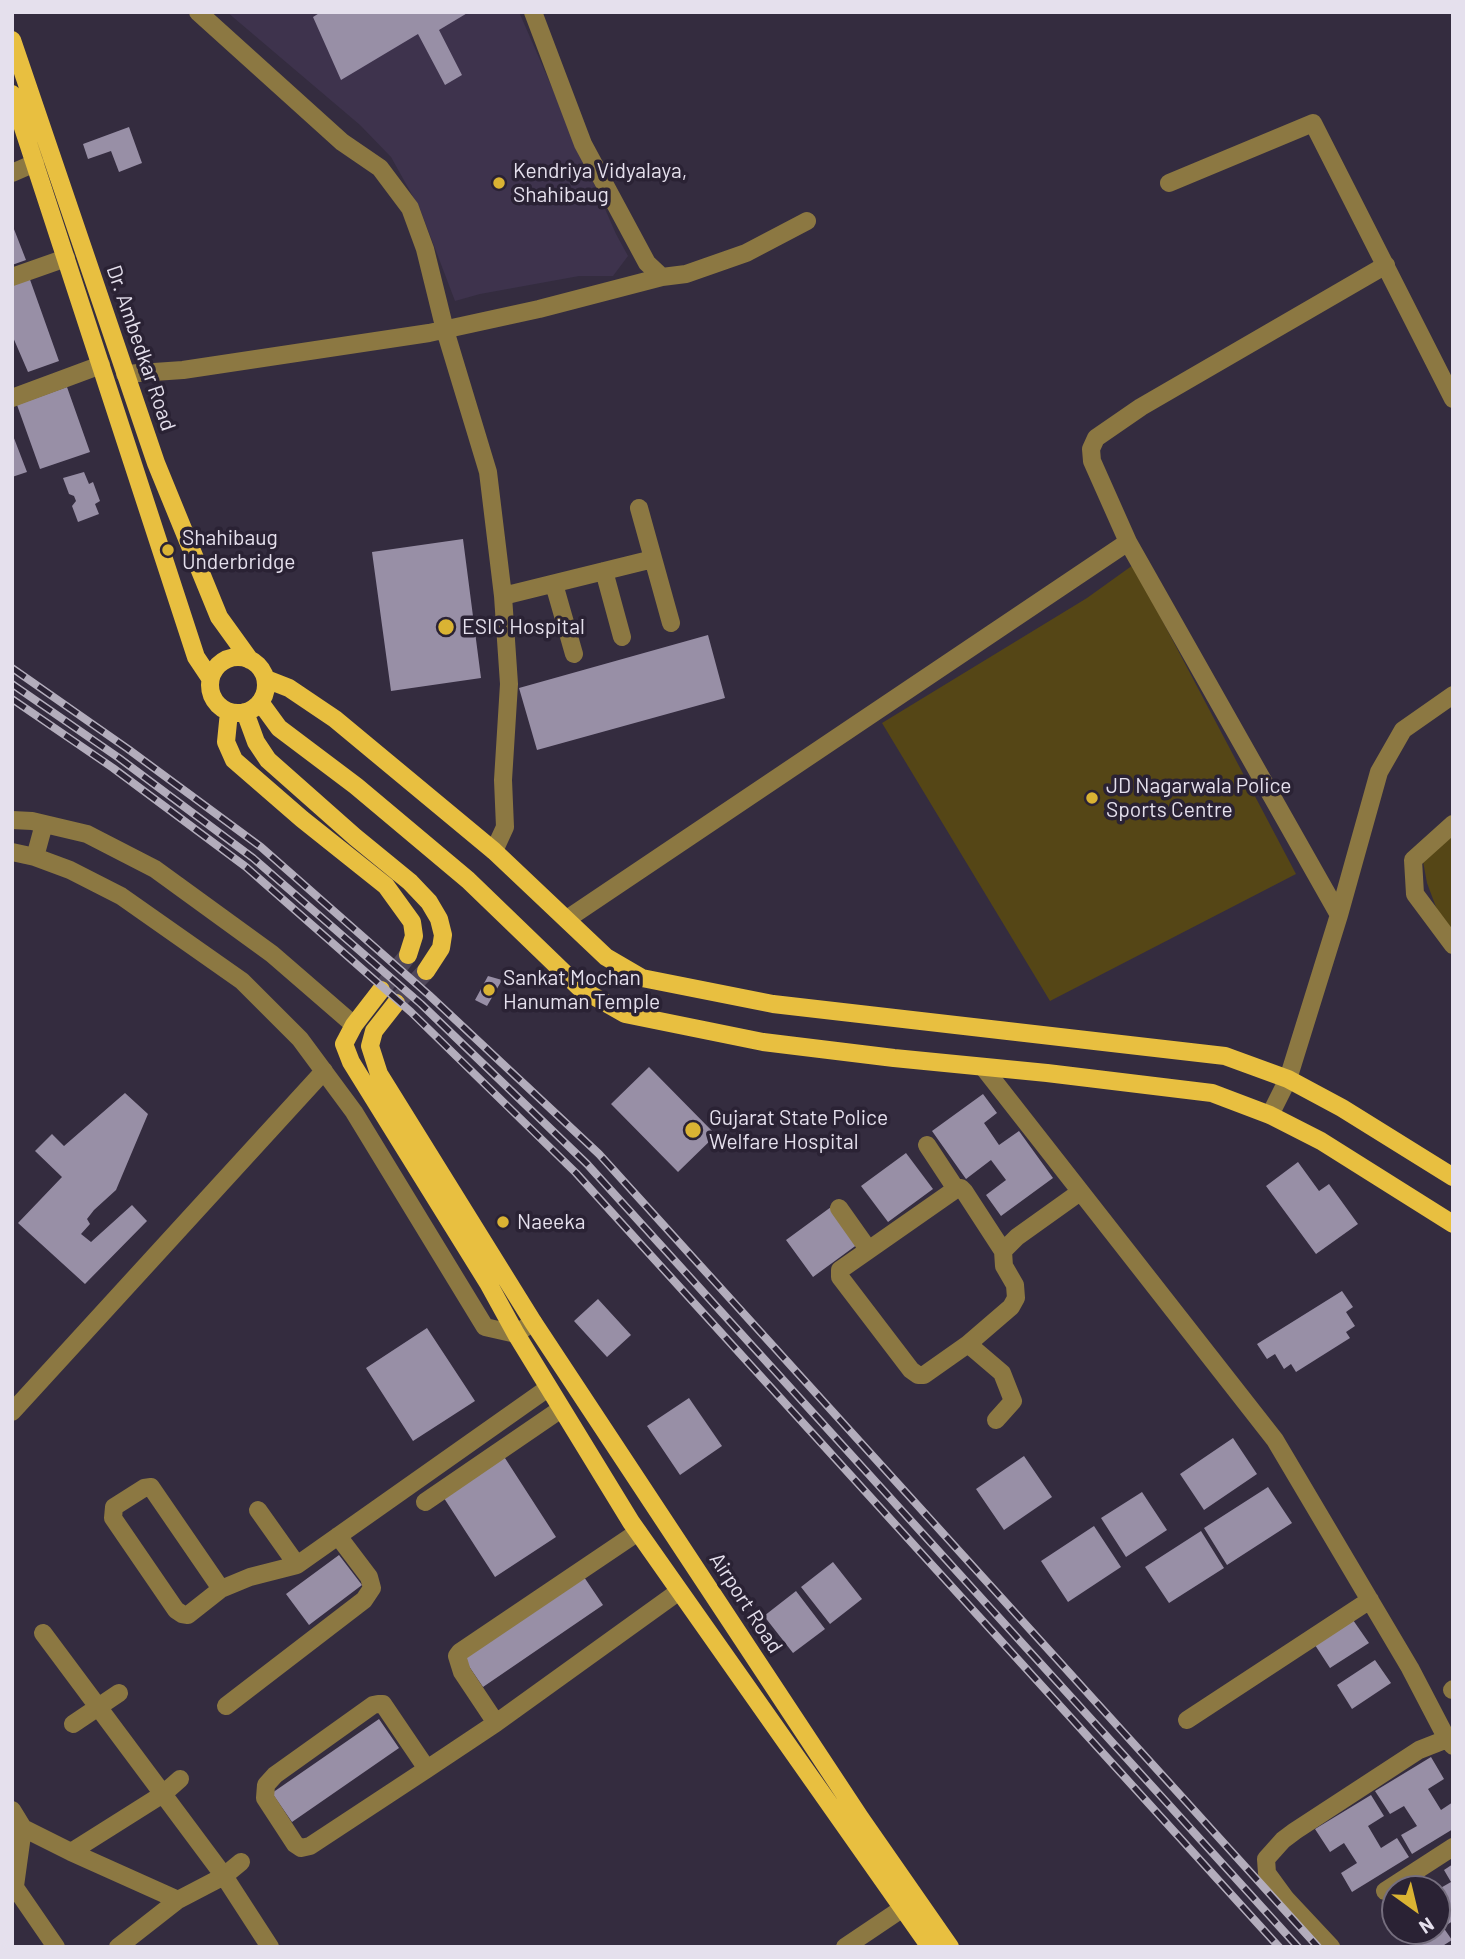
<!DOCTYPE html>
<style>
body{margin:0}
#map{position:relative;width:1465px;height:1959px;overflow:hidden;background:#342c3f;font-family:Barlow,sans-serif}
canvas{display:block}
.frame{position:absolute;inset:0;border:14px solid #e5e0ed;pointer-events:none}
.north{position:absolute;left:1381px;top:1875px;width:70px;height:70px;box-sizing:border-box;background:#2a2234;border:2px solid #756e7e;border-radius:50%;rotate:146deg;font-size:19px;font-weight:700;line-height:28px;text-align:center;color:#e5e0ed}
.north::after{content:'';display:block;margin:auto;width:24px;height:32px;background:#dab333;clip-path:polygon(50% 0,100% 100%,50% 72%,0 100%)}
</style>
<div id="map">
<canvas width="1465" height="1959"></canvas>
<div class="frame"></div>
<div class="north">N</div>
</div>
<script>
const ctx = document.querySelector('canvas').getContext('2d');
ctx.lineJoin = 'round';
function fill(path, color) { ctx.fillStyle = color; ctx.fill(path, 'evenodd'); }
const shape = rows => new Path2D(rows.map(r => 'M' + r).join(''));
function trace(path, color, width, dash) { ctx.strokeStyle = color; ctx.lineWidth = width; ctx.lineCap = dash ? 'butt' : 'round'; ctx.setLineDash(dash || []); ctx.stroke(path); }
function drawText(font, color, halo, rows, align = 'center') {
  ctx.font = font + ' Barlow,sans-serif'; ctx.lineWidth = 7; ctx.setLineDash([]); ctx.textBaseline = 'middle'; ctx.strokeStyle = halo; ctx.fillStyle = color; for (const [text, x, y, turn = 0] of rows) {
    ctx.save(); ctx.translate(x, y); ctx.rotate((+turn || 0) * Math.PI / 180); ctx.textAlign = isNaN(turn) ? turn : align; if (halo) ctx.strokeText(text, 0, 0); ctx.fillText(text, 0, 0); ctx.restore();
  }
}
const built = shape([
 [227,12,519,12,616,234,628,256,613,276,579,276,480,294,455,301,420,209,391,157,360,125]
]);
const green = shape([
 [1133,565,1296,874,1050,1001,882,723,1087,598],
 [1453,829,1453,932,1439,915,1427,883,1422,856]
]);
const building = shape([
 [321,12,469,12,439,30,462,75,445,85,418,34,341,80,313,17],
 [129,127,142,163,119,172,111,151,88,159,83,144],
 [12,224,26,260,12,265],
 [28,274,59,361,28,372,12,335,12,280],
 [67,387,90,452,40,469,17,405],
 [12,433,27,472,12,477],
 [84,472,89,484,93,482,100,501,95,504,99,514,78,522,72,506,76,501,74,496,69,494,63,478],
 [463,539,481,678,391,691,372,552],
 [708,635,725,698,537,750,519,688],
 [488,976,502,980,487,1006,475,1000],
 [649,1067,716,1135,678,1172,611,1104],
 [125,1093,148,1114,116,1190,94,1210,87,1219,90,1224,81,1234,91,1242,132,1205,147,1221,85,1284,18,1223,62,1177,35,1151,52,1134,64,1146],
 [983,1094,997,1113,984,1123,999,1145,1019,1131,1053,1178,1001,1216,986,1195,1006,1180,991,1160,966,1179,932,1131],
 [906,1153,933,1189,888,1222,861,1186],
 [1298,1162,1319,1191,1329,1184,1358,1224,1316,1254,1266,1186],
 [831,1207,858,1244,813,1277,786,1240],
 [1342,1291,1353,1307,1346,1312,1355,1326,1346,1332,1350,1338,1296,1372,1291,1364,1284,1369,1275,1354,1267,1359,1257,1344],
 [598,1299,631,1335,607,1357,574,1321],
 [427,1328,475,1401,413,1441,366,1368],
 [689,1398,722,1446,680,1475,647,1426],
 [1233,1438,1257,1474,1204,1510,1180,1474],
 [503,1455,556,1537,495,1577,442,1495],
 [1024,1456,1052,1497,1004,1530,976,1489],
 [1268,1487,1292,1523,1227,1565,1204,1528],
 [1142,1492,1167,1530,1126,1557,1101,1518],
 [1094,1526,1121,1567,1068,1602,1041,1561],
 [1201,1531,1224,1568,1169,1603,1145,1567],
 [339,1555,362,1585,309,1625,286,1594],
 [833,1562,862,1599,830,1624,801,1587],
 [584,1577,603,1605,483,1687,464,1659],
 [796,1591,825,1629,793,1653,764,1616],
 [1353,1620,1369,1643,1330,1668,1315,1645],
 [1375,1660,1391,1683,1352,1709,1337,1685],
 [379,1719,399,1748,292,1822,272,1793],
 [1431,1757,1444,1779,1428,1789,1441,1810,1453,1802,1453,1829,1412,1854,1401,1835,1417,1826,1404,1806,1390,1814,1375,1791],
 [1371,1795,1384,1816,1368,1826,1381,1848,1397,1838,1409,1857,1352,1892,1341,1873,1357,1863,1344,1843,1330,1852,1315,1829],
 [1453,1864,1453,1921,1443,1927,1452,1940,1441,1947,1417,1947,1407,1931,1437,1931,1437,1890,1451,1882,1444,1870]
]);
const majorTunnel = shape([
 [381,990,408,955],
 [396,1003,426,971]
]);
const minor = shape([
 [198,12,342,142,380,168,410,208,425,249,445,330,488,472,503,596,509,684,503,780,505,827,494,851],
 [533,12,583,144,647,263,662,277],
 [12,173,35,163],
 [1169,183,1313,123,1453,399],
 [12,277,66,258],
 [125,374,183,370,429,333,539,309,662,277,686,274,746,253,807,221],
 [12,398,101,365],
 [639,508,671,623],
 [1128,542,1092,461,1091,449,1096,438,1141,407,1386,265],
 [604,571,622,637],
 [554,584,574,654],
 [503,596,653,559],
 [12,820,32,821,87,834,155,869,272,954,354,1025],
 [1453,824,1413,860,1415,894,1453,945],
 [12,852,35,857,70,870,121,896,242,981,300,1039,354,1112,485,1327,516,1334,533,1322],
 [35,857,44,824],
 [567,919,1128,542,1339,915],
 [983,1067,1275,1440,1410,1668,1447,1739,1453,1746],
 [1270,1115,1288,1079,1339,915,1379,772,1403,730,1453,695],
 [927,1145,956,1189,961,1188,964,1191,1003,1251,1017,1237,1080,1192],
 [956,1189,840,1270,840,1277,911,1370,918,1375,924,1375,968,1344,1011,1307,1016,1298,1015,1285,1004,1266,1003,1251],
 [839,1208,868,1249],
 [968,1344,1002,1373,1013,1401,996,1420],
 [12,1412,324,1071],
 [425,1502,561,1409],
 [258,1510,297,1565],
 [221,1589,151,1487,144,1488,114,1507,113,1518,176,1610,182,1614,188,1615,221,1589,250,1577,297,1565,548,1388],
 [43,1633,224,1876,270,1947],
 [1452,1690,1453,1689],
 [226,1706,364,1600,372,1588,369,1577,338,1536],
 [1187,1720,1370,1600],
 [496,1723,462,1672,457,1656,460,1652,638,1532],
 [73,1724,119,1693],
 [427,1769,383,1704,378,1704,373,1705,275,1775,266,1785,265,1798,295,1844,301,1848,310,1846,427,1769,496,1723,678,1592],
 [12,1810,23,1828,71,1852,178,1900],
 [71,1852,163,1794,180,1779],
 [12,1883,56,1947],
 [12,1888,15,1886,23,1828],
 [1385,1891,1453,1847],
 [118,1947,178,1900,224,1876,241,1862],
 [845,1947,903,1908],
 [1331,1947,1286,1899,1267,1873,1266,1859,1283,1840,1295,1831,1419,1750,1447,1739]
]);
const major = shape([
 [12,40,156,463,219,617,250,660],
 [12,94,196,657,210,678],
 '210 685a28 28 0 1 1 56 0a28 28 0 1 1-56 0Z',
 [266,679,289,688,335,719,494,851,606,957,642,978,773,1004,1225,1056,1288,1079,1342,1108,1453,1177],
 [260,702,279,728,356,786,468,880,581,989,625,1014,763,1042,894,1058,1047,1073,1212,1093,1270,1115,1321,1141,1453,1224],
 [229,712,226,742,234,760,302,819,386,886,412,922,414,936,408,955],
 [245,712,256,742,268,760,355,837,410,882,429,902,439,919,443,935,441,948,426,971],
 [381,990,354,1025,344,1044,351,1062,488,1283,516,1334,631,1522,930,1947],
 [396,1003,374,1031,370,1046,379,1074,533,1322,861,1819,950,1947]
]);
const rail = shape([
 [12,668,128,749,261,847,429,995,599,1154,1318,1947],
 [12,684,119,758,253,858,421,1004,587,1164,1298,1947],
 [12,699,113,768,246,867,411,1012,576,1173,1279,1947]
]);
const markers = [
 [499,183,7,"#dab333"],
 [168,550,7,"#dab333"],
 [446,627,9,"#dab333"],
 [1092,798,7,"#dab333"],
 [489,990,7,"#dab333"],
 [693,1130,9,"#dab333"],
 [503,1222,7,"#dab333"]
];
const poiNames = [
 ["Kendriya Vidyalaya,",513,171],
 ["Shahibaug",513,195],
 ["Shahibaug",182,538],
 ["Underbridge",182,562],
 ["ESIC Hospital",462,627],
 ["JD Nagarwala Police",1106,786],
 ["Sports Centre",1106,810],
 ["Sankat Mochan",503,978],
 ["Hanuman Temple",503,1002],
 ["Gujarat State Police",709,1118],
 ["Welfare Hospital",709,1142],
 ["Naeeka",517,1222]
];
const streetNames = [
 ["Dr. Ambedkar Road",141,348,71],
 ["Airport Road",746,1603,57]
];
fill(built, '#3e334d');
fill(green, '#554616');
fill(building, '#988fa6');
trace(majorTunnel, '#4f4759', 18, [18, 9]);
trace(minor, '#8c7842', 18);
trace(major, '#e8bf40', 18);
trace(rail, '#b3adbc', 8);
trace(rail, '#2a2234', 5, [16]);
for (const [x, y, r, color] of markers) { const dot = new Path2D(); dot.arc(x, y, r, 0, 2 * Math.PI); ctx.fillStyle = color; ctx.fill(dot); trace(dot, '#2a2234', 2.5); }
drawText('21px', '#e5e0ed', '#2a2234', poiNames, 'left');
drawText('21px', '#e5e0ed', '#2a2234', streetNames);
</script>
